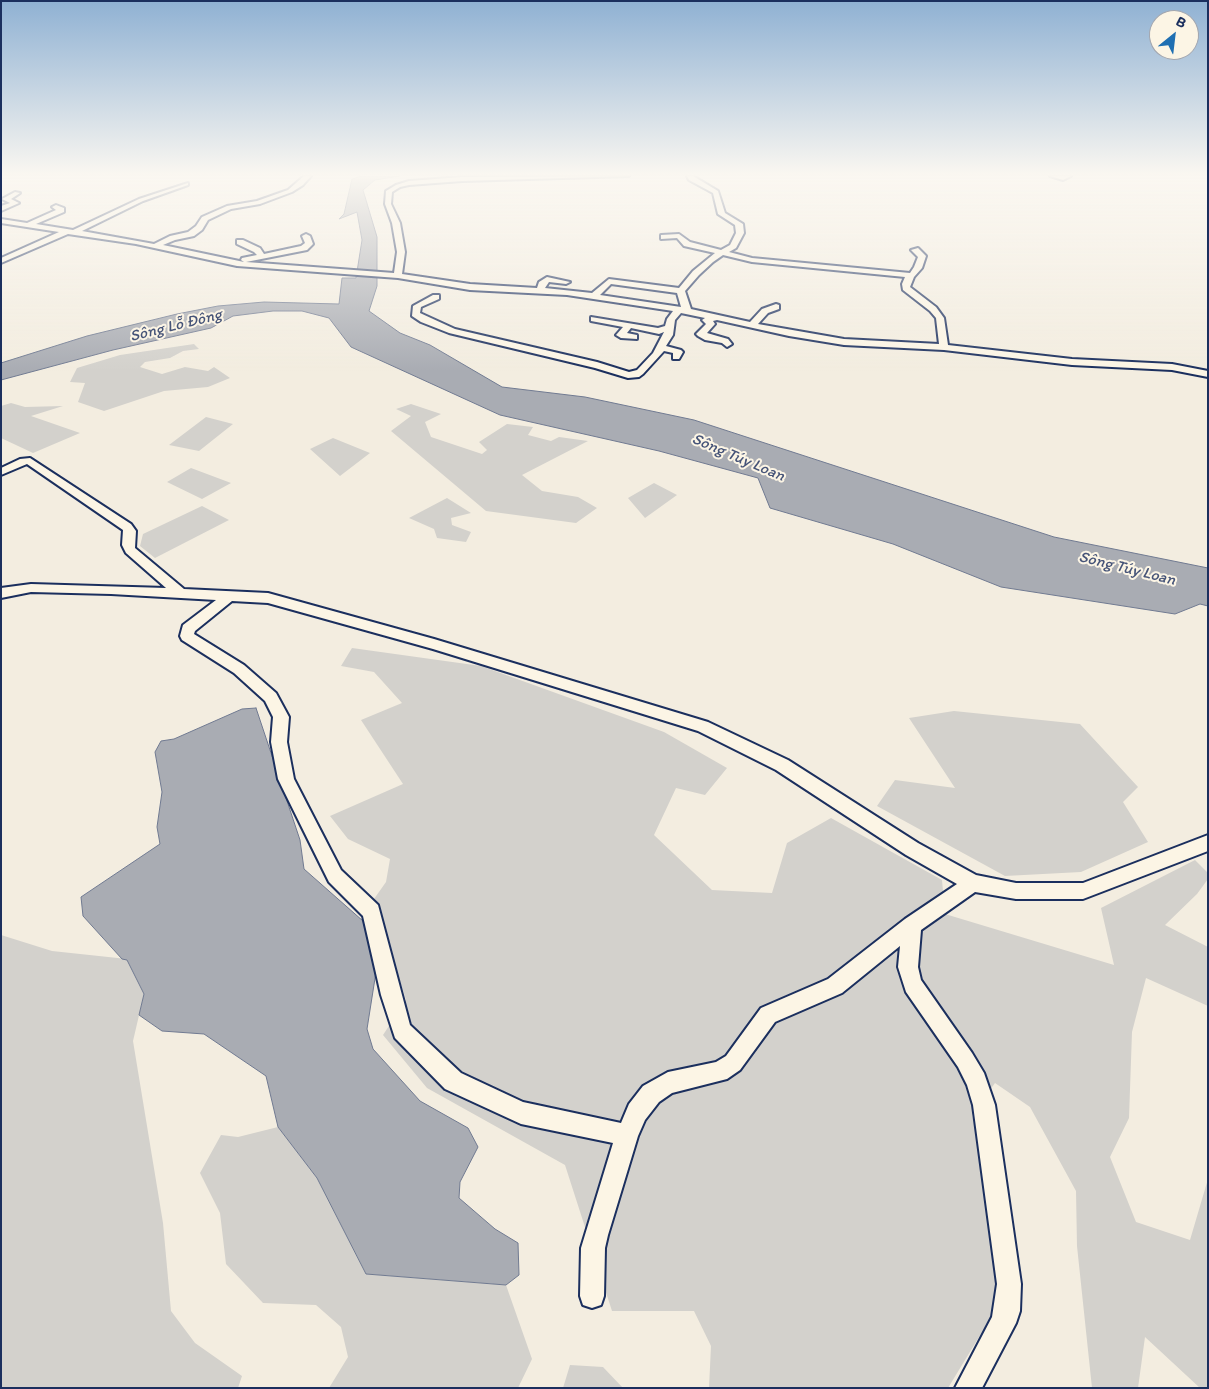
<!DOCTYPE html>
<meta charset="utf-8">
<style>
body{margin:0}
#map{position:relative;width:1209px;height:1389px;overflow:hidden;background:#f3ede0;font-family:Itim,sans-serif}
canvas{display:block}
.frame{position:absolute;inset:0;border:2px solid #1b2f5e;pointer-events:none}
.north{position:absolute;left:1149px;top:10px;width:50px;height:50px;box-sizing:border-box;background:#fcf5e5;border:1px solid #a2a6af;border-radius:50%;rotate:29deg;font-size:14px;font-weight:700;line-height:20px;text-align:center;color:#1b2f5e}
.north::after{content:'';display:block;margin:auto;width:18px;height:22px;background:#1f6fb2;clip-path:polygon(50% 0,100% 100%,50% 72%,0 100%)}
</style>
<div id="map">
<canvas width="1209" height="1389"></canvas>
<div class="frame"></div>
<div class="north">B</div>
</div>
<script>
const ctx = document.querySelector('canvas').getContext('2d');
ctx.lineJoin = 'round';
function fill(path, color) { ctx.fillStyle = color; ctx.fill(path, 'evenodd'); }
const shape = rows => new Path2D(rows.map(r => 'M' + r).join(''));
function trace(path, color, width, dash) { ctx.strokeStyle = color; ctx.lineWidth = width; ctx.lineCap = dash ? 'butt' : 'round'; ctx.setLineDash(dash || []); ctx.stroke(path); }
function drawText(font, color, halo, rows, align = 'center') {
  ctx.font = font + ' Itim,sans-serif'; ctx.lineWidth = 4; ctx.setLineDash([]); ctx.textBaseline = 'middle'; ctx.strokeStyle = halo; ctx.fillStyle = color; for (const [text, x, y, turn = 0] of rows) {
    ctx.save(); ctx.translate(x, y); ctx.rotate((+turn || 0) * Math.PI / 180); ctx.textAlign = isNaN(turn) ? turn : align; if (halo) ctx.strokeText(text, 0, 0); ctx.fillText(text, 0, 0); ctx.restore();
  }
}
const green = shape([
 [194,344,199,349,183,351,170,358,145,362,140,367,162,374,185,367,208,371,214,367,230,378,208,387,164,391,104,411,78,402,85,383,70,382,77,368,120,355],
 [11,403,25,407,63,406,31,416,80,433,33,453,1,438,1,406],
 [411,404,441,414,425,422,431,437,482,454,487,450,479,442,507,424,533,427,528,435,551,441,559,437,588,441,522,475,542,491,578,497,597,508,576,523,486,511,391,431,411,416,396,409],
 [206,417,233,424,199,451,169,445],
 [333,438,370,453,340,476,310,449],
 [191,468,231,483,202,499,167,482],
 [654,483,677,495,645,518,628,498],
 [447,498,471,513,451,518,452,525,471,532,466,542,437,538,434,529,409,518],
 [202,506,229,520,155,558,140,546,143,534],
 [352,648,481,666,664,732,727,768,705,795,676,788,654,835,712,890,772,893,787,843,831,818,942,880,945,914,1114,965,1101,908,1195,860,1208,873,1208,879,1197,894,1165,925,1208,947,1208,1006,1146,978,1132,1032,1129,1118,1110,1157,1136,1222,1190,1240,1208,1179,1208,1388,1200,1388,1145,1337,1138,1388,1092,1388,1077,1246,1076,1191,1030,1107,995,1083,972,1115,1013,1281,948,1388,709,1388,711,1346,694,1311,612,1311,565,1165,427,1088,383,1035,406,1000,374,899,386,882,390,859,348,839,330,816,403,784,361,720,402,703,374,672,341,666],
 [954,711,1080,724,1138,787,1123,802,1148,842,1081,872,1005,876,877,806,895,780,955,788,909,718],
 [1,935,52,951,127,959,144,994,133,1041,163,1223,171,1311,195,1343,242,1376,238,1388,1,1388],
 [278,1127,317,1178,366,1274,506,1285,532,1359,518,1388,329,1388,348,1357,341,1327,316,1305,263,1303,226,1264,220,1213,200,1173,221,1135,238,1137],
 [570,1365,603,1367,623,1388,563,1388]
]);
const water = shape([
 [362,176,400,176,375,180,363,190,377,237,377,286,369,311,400,333,430,345,502,387,585,397,694,420,1054,537,1208,568,1208,606,1200,604,1175,614,1001,587,893,544,770,508,758,478,659,451,500,415,351,347,329,318,302,311,273,311,233,316,211,328,113,350,1,380,1,363,87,336,177,314,218,306,264,302,339,304,342,278,356,278,362,240,357,212,339,219,344,214,352,179,362,176],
 [256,708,300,840,304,869,363,921,376,972,367,1029,373,1049,420,1101,468,1128,478,1147,460,1182,459,1198,495,1229,518,1243,519,1275,506,1285,366,1274,317,1178,278,1127,266,1076,204,1034,162,1031,139,1015,144,994,127,960,122,959,83,916,81,897,160,844,157,827,162,792,155,752,161,741,174,739,242,709,256,708]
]);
const minor = shape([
 [304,176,311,176,303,185,292,192,260,204,231,209,208,220,202,230,194,236,175,240,163,245,244,262,241,260,242,258,257,255,254,252,237,244,237,240,243,240,260,248,264,254,301,246,305,243,302,236,306,234,310,236,313,244,307,250,246,262,394,273,397,252,392,223,385,204,386,191,396,185,409,181,462,177,629,176,462,181,409,185,400,187,392,192,391,204,400,223,405,252,402,274,470,284,537,288,539,282,547,277,570,282,566,284,549,282,545,288,592,293,609,279,679,288,693,271,715,253,684,246,677,238,661,239,661,235,679,234,690,242,721,250,730,245,736,233,735,225,718,214,713,193,689,180,687,176,693,176,718,191,725,213,743,224,744,233,736,248,729,252,752,258,910,273,914,267,918,257,911,250,918,248,926,256,922,268,914,277,910,287,936,307,944,318,948,345,1072,359,1172,364,1208,371,1208,377,1172,370,1072,365,944,350,844,345,789,336,717,320,713,321,715,324,707,333,728,339,732,344,727,347,722,343,705,340,698,336,696,334,706,324,702,320,705,318,681,313,675,320,673,335,666,346,681,350,683,352,679,359,673,359,673,353,664,351,643,374,639,377,628,378,595,368,449,333,421,322,412,316,413,306,433,295,439,295,439,299,421,307,420,313,455,329,597,362,629,372,637,370,653,353,664,332,659,334,631,328,627,333,637,335,637,339,621,338,616,335,623,327,591,321,591,317,658,328,665,326,667,319,673,311,567,295,470,290,398,278,237,266,136,244,68,234,1,263,1,258,59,232,1,223,1,219,27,223,56,210,52,207,56,205,64,208,64,212,36,224,73,230,139,199,188,183,188,185,143,201,82,231,154,244,170,236,188,232,196,226,202,217,227,206,257,201,288,190,304,176],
 [723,255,752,262,905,277,902,284,903,290,930,311,936,318,939,344,844,339,758,324,768,313,779,309,779,305,776,304,762,309,750,322,691,309,685,291,699,275,713,262,723,255],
 [611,284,677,293,681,307,600,295,611,284],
 [1050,176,1071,176,1063,180,1050,176],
 [15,192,20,193,11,199,19,203,1,211,1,206,10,203,2,199,15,192],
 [30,458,131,524,136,531,135,548,184,589,268,593,434,639,708,722,788,760,918,843,976,875,1016,883,1083,883,1208,835,1208,851,1083,899,1016,899,975,892,921,930,918,967,921,980,972,1053,984,1073,995,1105,1021,1284,1020,1311,1016,1323,982,1388,955,1388,992,1317,997,1284,973,1105,967,1085,958,1067,906,992,898,967,900,946,842,993,775,1022,740,1070,727,1079,672,1093,659,1102,645,1120,638,1136,608,1235,605,1248,604,1296,601,1305,592,1308,583,1305,580,1296,581,1248,613,1143,521,1124,445,1089,395,1038,381,995,363,916,329,882,278,779,271,742,273,717,265,701,234,673,182,640,180,636,183,625,216,600,111,594,31,592,1,598,1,588,31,584,166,588,126,553,122,545,123,530,27,464,1,475,1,468,20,459,30,458],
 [232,601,268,603,433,649,698,731,776,770,906,855,957,884,905,919,828,979,761,1008,726,1056,716,1062,668,1072,643,1086,629,1104,621,1123,523,1102,461,1073,410,1025,378,905,341,870,294,779,287,742,289,717,276,693,244,665,194,634,195,631,232,601]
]);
const farWaternames = [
 ["Sông Lỗ Đông",176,326,-14],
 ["Sông Túy Loan",738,458,23],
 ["Sông Túy Loan",1127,569,14]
];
fill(green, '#d3d1cc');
fill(water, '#a9acb3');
trace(water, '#707a91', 1);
trace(minor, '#1b2f5e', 4);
fill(minor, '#fcf5e5');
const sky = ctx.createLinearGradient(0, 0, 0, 371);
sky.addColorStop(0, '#8fb1d3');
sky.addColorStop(0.47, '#faf7f1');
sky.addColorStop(1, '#faf7f100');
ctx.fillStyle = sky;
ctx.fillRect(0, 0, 1209, 371);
drawText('italic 16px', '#465478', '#fcf5e5', farWaternames);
</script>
